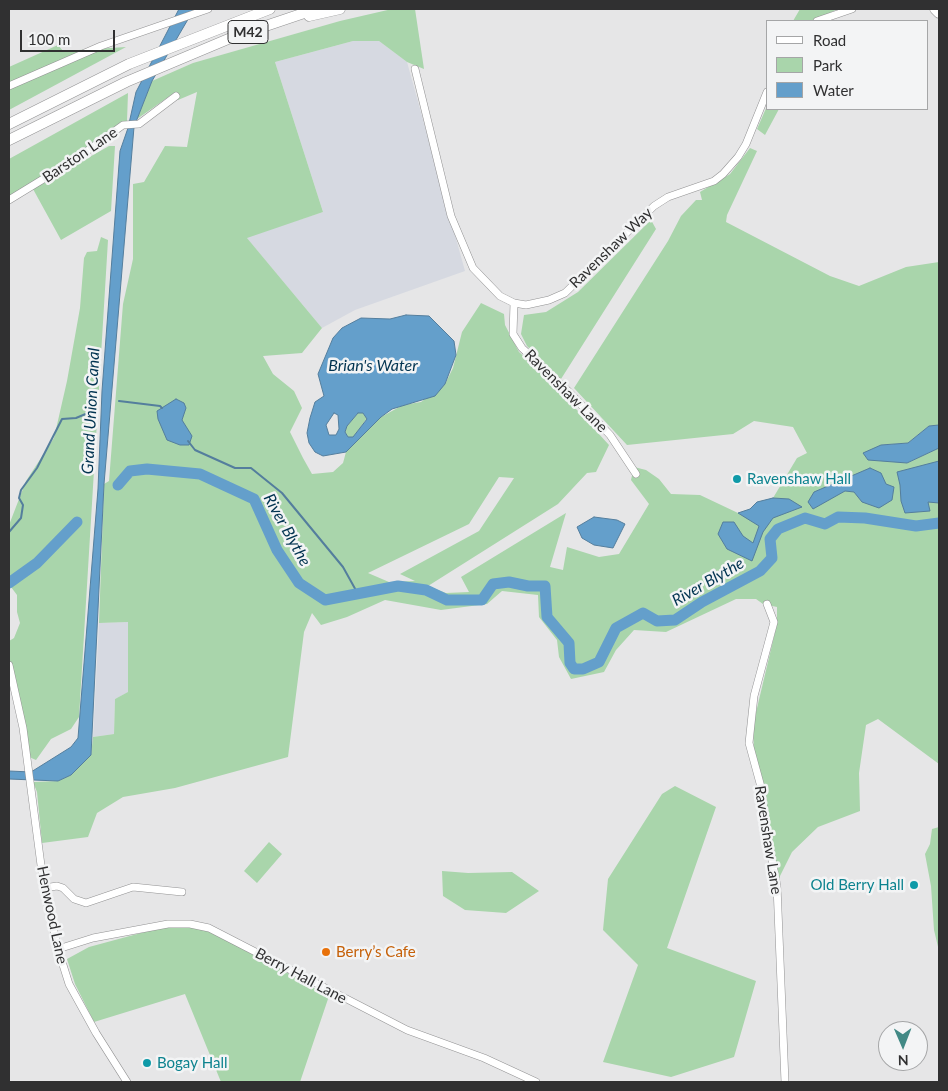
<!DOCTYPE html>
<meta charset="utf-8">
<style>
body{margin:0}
#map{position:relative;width:948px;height:1091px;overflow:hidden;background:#e6e6e7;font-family:Lato,sans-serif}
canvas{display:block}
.frame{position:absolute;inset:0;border:10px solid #303031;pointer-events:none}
.legend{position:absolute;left:766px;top:20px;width:162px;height:90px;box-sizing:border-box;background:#f3f4f5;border:1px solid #a5a6a7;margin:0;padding:6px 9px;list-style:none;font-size:15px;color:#303031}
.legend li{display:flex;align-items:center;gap:10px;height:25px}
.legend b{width:25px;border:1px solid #a5a6a7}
.north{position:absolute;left:878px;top:1021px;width:50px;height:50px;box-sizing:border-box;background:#f3f4f5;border:1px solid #a5a6a7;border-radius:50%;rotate:179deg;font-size:14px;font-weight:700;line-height:20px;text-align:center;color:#303031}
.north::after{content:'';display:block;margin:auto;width:18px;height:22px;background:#428985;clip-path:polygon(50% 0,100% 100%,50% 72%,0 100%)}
.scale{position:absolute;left:20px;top:30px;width:95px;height:22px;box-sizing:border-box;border:2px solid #303031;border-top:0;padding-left:6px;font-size:15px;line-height:18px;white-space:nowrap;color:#303031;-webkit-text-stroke:4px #f3f4f5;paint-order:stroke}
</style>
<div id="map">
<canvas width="948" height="1091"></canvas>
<div class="frame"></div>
<ul class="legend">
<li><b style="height:6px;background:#fff"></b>Road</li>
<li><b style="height:14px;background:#a9d5ab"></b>Park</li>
<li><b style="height:14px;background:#649fcb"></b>Water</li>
</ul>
<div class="north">N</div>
<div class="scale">100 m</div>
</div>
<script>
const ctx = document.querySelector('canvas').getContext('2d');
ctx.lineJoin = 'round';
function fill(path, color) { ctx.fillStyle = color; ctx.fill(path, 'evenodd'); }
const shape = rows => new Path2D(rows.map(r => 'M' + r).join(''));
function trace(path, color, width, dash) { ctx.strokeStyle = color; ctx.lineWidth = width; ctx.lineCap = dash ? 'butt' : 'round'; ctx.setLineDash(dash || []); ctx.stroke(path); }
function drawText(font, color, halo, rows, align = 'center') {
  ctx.font = font + ' Lato,sans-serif'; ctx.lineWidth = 5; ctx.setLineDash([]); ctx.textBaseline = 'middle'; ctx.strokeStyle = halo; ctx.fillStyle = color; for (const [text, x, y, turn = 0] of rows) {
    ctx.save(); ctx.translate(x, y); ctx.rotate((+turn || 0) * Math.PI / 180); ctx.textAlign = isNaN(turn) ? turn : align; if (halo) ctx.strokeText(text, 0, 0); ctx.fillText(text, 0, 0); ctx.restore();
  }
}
const built = shape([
 [353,41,379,41,407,62,465,271,355,310,322,328,246,237,323,212,275,62],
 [128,622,129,692,115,699,114,734,93,737,99,623]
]);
const green = shape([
 [392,9,415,9,424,69,407,62,379,41,353,41,275,62,323,212,247,238,322,328,302,353,263,356,273,374,294,391,302,408,290,432,303,458,312,474,333,472,343,463,346,452,381,417,403,405,421,402,445,384,453,368,462,332,481,303,504,314,505,325,519,352,545,375,609,445,596,472,587,473,558,504,428,586,446,593,469,592,461,577,566,513,550,567,563,570,567,547,599,557,619,554,649,504,631,480,634,467,646,470,659,479,671,494,700,495,738,513,750,509,757,502,773,498,797,458,807,453,793,427,754,421,733,434,627,445,574,388,668,241,681,216,696,200,702,200,700,192,730,174,750,148,757,151,727,215,726,222,830,276,859,286,906,267,939,262,939,425,929,426,908,443,881,445,901,461,907,463,939,448,939,764,878,719,866,725,859,773,860,811,818,827,792,852,778,880,754,750,753,725,777,624,777,607,763,604,756,599,736,599,666,632,634,630,616,650,604,672,571,679,559,657,557,640,539,617,538,595,502,591,487,604,441,610,385,600,347,617,321,625,312,613,304,632,288,757,175,788,123,797,97,813,88,837,42,843,37,792,33,782,58,781,71,775,91,755,93,737,114,734,115,699,128,692,128,622,99,623,104,484,109,481,123,304,133,259,133,184,144,182,165,146,187,147,197,92,178,100,174,93,137,119,152,81,193,63,340,21],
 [499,477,514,478,479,531,400,574,415,581,389,582,368,573,469,524],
 [800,9,838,9,812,21,793,21],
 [58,45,63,51,126,47,9,110,9,67],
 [128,93,127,121,70,160,9,196,9,159],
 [767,106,767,109,779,109,765,135,757,129],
 [109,146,115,146,111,211,61,240,33,189],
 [651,220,656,229,561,379,527,346,521,334,524,315,546,312,578,292],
 [101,237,108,240,79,717,71,729,51,739,36,760,29,757,24,719,9,658,9,641,14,638,20,623,17,612,17,595,11,587,9,588,9,525,26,481,54,438,67,381,80,308,84,258,87,252,97,251],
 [358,413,363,413,367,418,353,438,348,437,345,432,347,426],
 [675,786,716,807,667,948,756,981,734,1057,671,1077,603,1062,638,965,603,930,608,879,662,794],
 [939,827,939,951,934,930,931,886,925,854,930,844,932,829],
 [269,842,282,854,257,883,244,871],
 [442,871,468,873,512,872,539,891,506,913,465,910,443,896],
 [183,925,213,932,329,996,300,1082,221,1082,185,994,94,1022,75,984,67,959,89,947,152,930]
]);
const water = shape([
 [179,9,194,9,152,81,134,127,104,484,91,755,71,775,58,781,9,779,9,771,31,772,71,747,78,738,98,489,102,391,120,151,128,128,136,92,179,9],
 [406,315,429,316,454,341,456,355,445,384,435,396,392,409,381,417,346,452,323,456,315,452,309,443,307,433,310,418,315,402,324,396,318,374,333,338,342,328,361,318,390,319,406,315],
 [334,413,338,415,339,429,336,435,329,435,326,425,334,413],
 [358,413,363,413,367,419,353,437,348,437,345,432,347,426,358,413],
 [176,399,184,403,186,408,182,420,192,436,189,445,180,445,167,440,158,419,157,411,176,399],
 [939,425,939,448,907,463,868,460,863,453,881,445,908,443,929,426,939,425],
 [939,461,939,503,928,502,930,511,905,513,901,501,900,485,897,472,939,461],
 [870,468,881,473,886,484,894,487,892,500,879,508,862,502,854,492,845,491,813,509,808,502,814,492,870,468],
 [773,498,789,499,802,507,773,518,763,532,752,561,727,549,718,534,723,522,734,522,743,536,753,543,759,526,738,513,750,509,757,502,773,498],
 [594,517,617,520,625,524,613,548,594,545,582,538,577,527,594,517]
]);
const stream = shape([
 [119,401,160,406,162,408],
 [188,441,195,450,235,468,251,468,282,493,343,567,358,594],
 [9,532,21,518,23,505,19,498,21,490,37,468,62,419,76,418,88,413]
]);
const river = shape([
 [118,485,130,471,147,469,200,474,254,499,277,550,299,583,325,600,398,586,426,590,447,600,482,600,493,584,509,582,528,586,545,586,547,617,569,643,570,663,574,669,583,669,599,662,616,628,643,613,657,621,675,620,702,602,760,571,772,558,770,539,778,529,805,518,825,524,838,517,865,518,916,526,939,523],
 [9,583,37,563,77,522]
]);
const minor = shape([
 [817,21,852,9],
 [415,69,451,216,473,268,500,296,514,303,526,305,549,300,565,293,654,206,668,197,714,181,723,174,738,157,746,144,767,92],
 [9,86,101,46,208,9],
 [9,200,76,159,123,125,139,124,176,96],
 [514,303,513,334,522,348,568,391,610,435,636,474],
 [767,604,774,622,754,696,749,743,761,787,766,828,777,886,785,1082],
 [9,665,23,728,44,888,58,949,69,984,96,1033,127,1082],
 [44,888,57,886,63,888,74,899,86,903,133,887,182,892],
 [58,949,93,938,168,924,190,924,209,928,407,1030,484,1058,536,1082]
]);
const highway = shape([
 [935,9,939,13],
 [309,16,340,9],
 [9,124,129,64,270,9],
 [9,140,126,82,233,37,316,9]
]);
const markers = [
 [737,479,5,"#0f9aa8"],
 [914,885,5,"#0f9aa8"],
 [326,952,5,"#e8710a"],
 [147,1063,5,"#0f9aa8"]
];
const shields = [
 [248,32,40]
];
const shieldNames = [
 ["M42",248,32]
];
const streetNames = [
 ["Barston Lane",80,155,-34],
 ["Ravenshaw Way",611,248,-44],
 ["Ravenshaw Lane",566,391,45],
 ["Ravenshaw Lane",768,840,81],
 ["Henwood Lane",52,915,78],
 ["Berry Hall Lane",301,976,28]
];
const cultureNames = [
 ["Ravenshaw Hall",747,479],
 ["Old Berry Hall",904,885,"right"],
 ["Bogay Hall",157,1063]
];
const foodNames = [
 ["Berry’s Cafe",336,952]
];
const waterNames = [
 ["Brian's Water",373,366],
 ["Grand Union Canal",91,411,-87],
 ["River Blythe",287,530,61],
 ["River Blythe",708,582,-30]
];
fill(built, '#d6d9e1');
fill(green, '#a9d5ab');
fill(water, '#649fcb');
trace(water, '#547e9d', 1);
trace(stream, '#547e9d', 2);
trace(river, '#649fcb', 11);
trace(minor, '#929293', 8);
trace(highway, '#929293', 11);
trace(minor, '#fff', 7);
trace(highway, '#fff', 10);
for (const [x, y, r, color] of markers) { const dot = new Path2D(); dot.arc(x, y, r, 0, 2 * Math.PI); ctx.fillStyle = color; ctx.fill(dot); trace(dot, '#f3f4f5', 2); }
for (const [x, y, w] of shields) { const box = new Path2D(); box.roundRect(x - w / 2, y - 11.5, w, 23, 4); ctx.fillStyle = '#f3f4f5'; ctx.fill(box); trace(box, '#303031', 1); }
drawText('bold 14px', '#303031', null, shieldNames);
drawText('15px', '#303031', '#f3f4f5', streetNames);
drawText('15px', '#0d838f', '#f3f4f5', cultureNames, 'left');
drawText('15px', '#c56008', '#f3f4f5', foodNames, 'left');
drawText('italic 16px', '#013350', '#f3f4f5', waterNames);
</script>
